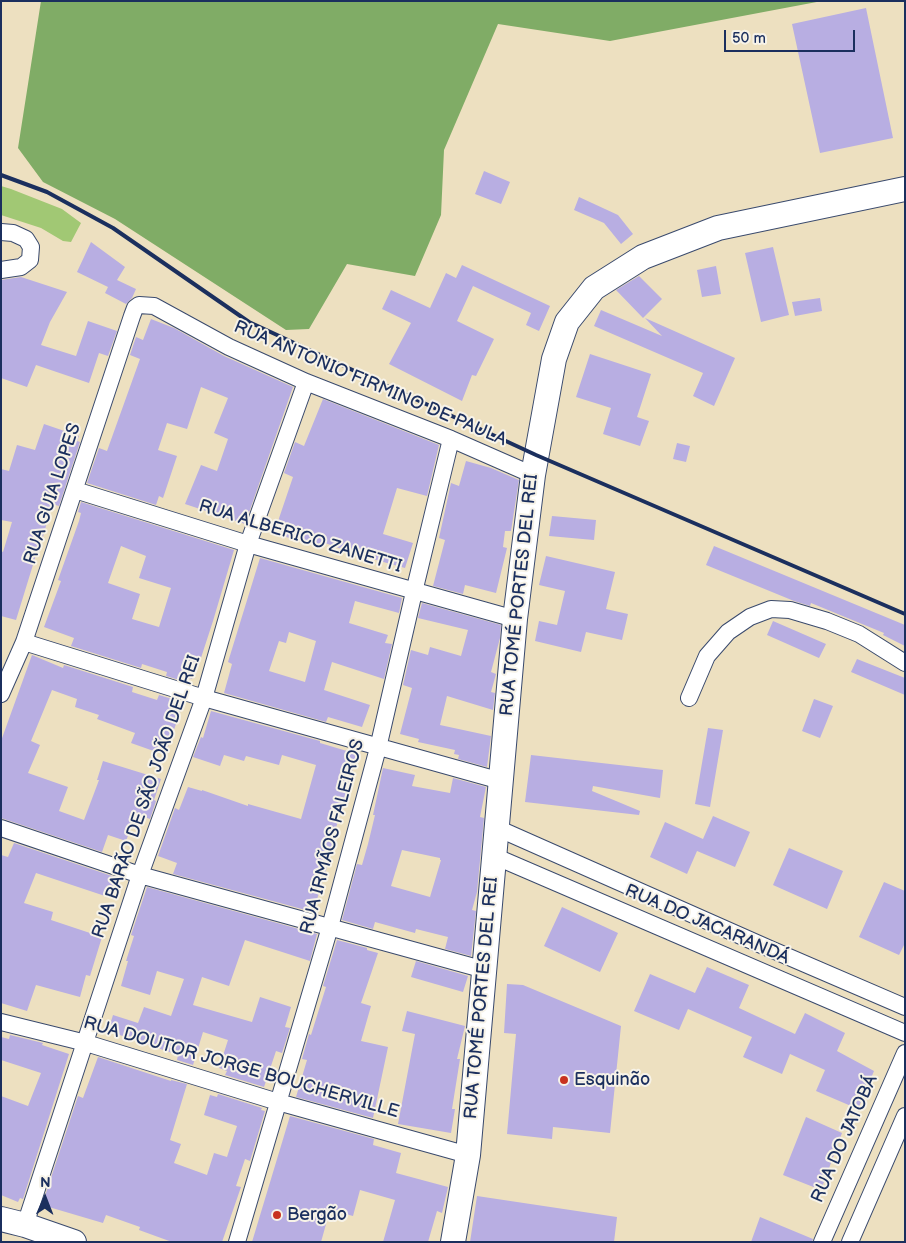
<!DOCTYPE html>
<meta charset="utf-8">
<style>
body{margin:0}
#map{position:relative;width:906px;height:1243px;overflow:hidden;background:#ede0c0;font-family:"Balsamiq Sans",sans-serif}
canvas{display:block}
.frame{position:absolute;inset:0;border:2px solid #1b2f5e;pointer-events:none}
.north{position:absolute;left:20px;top:1173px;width:50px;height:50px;-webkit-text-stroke:4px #f7f3e8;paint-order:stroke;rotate:1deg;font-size:14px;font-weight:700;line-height:20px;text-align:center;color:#1b2f5e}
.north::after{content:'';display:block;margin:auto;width:18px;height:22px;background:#1b2f5e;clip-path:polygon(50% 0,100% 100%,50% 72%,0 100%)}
.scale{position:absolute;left:724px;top:30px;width:131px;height:22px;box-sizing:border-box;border:2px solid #1b2f5e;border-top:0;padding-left:6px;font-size:15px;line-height:18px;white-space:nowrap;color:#1b2f5e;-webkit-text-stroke:4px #f7f3e8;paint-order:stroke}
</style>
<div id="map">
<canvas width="906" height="1243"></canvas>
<div class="frame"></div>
<div class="north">N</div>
<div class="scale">50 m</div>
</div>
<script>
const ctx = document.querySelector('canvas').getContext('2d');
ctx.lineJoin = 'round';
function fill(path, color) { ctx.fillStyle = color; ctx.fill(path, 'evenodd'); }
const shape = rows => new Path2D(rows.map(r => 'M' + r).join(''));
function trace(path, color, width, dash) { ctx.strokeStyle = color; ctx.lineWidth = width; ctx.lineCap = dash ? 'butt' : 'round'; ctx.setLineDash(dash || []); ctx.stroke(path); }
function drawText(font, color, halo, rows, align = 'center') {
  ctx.font = font + ' "Balsamiq Sans",sans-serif'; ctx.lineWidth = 4; ctx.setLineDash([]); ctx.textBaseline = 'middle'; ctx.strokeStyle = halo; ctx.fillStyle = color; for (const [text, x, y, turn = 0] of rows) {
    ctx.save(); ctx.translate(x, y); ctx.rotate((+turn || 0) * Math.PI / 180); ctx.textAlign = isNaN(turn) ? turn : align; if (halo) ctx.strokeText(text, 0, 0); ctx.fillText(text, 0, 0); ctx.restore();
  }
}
const green = shape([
 [1,186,11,189,62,209,81,223,71,242,63,241,41,228,1,215]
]);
const forest = shape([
 [41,1,822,1,610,41,498,24,444,150,441,215,415,276,347,264,309,329,286,330,115,219,43,182,18,148]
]);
const building = shape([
 [866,8,893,138,820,153,792,24],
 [484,171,510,182,501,204,475,194],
 [579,197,618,215,633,234,621,244,604,223,574,210],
 [91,242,125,267,117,280,136,289,132,298,126,304,105,293,108,287,77,272],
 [773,247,789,315,761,322,745,253],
 [462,265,550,306,539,331,526,325,531,313,473,286,457,321,494,339,476,376,472,375,462,401,389,364,411,323,382,309,391,290,430,308,446,273,456,278],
 [716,266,721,294,702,297,697,270],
 [639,276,662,299,643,318,616,290],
 [21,277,67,292,50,322,41,345,76,356,88,321,117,331,108,356,99,353,89,383,36,365,27,387,1,378,1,280],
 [820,298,822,311,795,316,792,302],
 [601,310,662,336,645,318,735,358,714,406,693,396,703,373,594,326],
 [151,319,174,328,224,356,293,387,245,524,185,504,201,465,217,471,228,439,214,433,228,398,201,387,187,429,167,423,158,450,177,456,163,498,159,496,156,505,87,483,99,448,107,451,140,359,130,355,136,337,143,340],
 [590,354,651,374,637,417,649,421,640,446,603,434,611,408,576,397],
 [323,399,439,445,427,496,397,488,383,534,413,543,405,568,358,555,325,543,324,546,308,542,308,544,274,533,293,477,284,473,295,442,304,446],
 [44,424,79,436,77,441,80,442,59,506,52,504,38,555,36,555,16,620,1,616,1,551,3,552,12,522,1,520,1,469,9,471,17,445,35,450],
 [677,443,690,446,686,462,673,459],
 [466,461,491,468,519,480,511,531,505,531,503,547,507,548,496,593,465,585,463,594,433,586,445,540,439,538,451,483,459,486],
 [81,502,234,550,213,621,199,664,197,663,192,679,187,678,186,682,166,676,167,672,142,664,141,668,71,646,74,638,44,627,61,581,58,580,79,521,81,513,78,512],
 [121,546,146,556,139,578,171,588,159,627,132,619,140,594,108,583],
 [552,516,596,520,594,540,549,536],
 [714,546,905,625,905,646,883,635,884,633,811,603,810,606,794,601,706,565],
 [546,556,615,572,606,609,628,614,622,640,586,632,581,652,535,641,539,621,557,625,565,591,539,585],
 [260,558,402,598,399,613,355,601,349,623,388,635,385,643,392,644,384,679,332,662,324,690,370,705,362,727,328,717,326,722,224,693,232,664,228,662],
 [289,632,316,641,305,682,269,671,279,641,286,643],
 [422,603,501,625,500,638,491,672,496,674,491,692,495,693,493,710,447,696,440,725,491,736,487,767,458,759,459,755,454,754,455,750,418,742,419,739,400,734,412,688,403,685,411,650,428,655,430,647,461,656,468,630,418,618],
 [773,621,826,644,819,658,767,635],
 [32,655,63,668,64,665,133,687,132,692,157,700,159,695,179,701,177,708,181,710,165,755,131,743,135,733,97,719,99,715,75,707,77,699,52,690,31,741,40,745,28,773,68,787,59,811,84,820,99,780,97,780,103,761,161,779,154,800,156,801,150,819,136,814,126,841,108,835,102,852,1,818,1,741],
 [857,659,905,678,905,695,851,672],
 [814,699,833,706,820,738,802,731],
 [211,711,320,741,320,743,357,754,336,828,339,829,313,912,173,874,177,863,158,856,175,808,179,810,188,787,202,791,202,790,248,806,248,804,301,819,316,765,282,755,279,765,246,756,244,761,224,755,220,766,193,757,201,737,203,738],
 [708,728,723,730,710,807,695,804],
 [531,755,663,770,660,798,593,786,592,791,640,811,639,815,525,802],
 [383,768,415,775,412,786,450,793,453,778,486,787,480,817,484,818,477,892,472,910,476,911,471,956,445,949,448,937,416,929,415,933,375,922,373,929,342,920,357,864,362,865,368,844,375,815,373,815],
 [402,850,440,858,440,860,441,860,430,897,391,886],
 [713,816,750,832,735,867,697,851,687,874,650,857,665,822,703,839],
 [14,843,118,878,111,898,36,873,24,903,53,912,51,920,102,937,90,976,86,975,80,997,36,985,27,1011,1,1003,1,855,8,857],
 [789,848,843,871,827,909,773,885],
 [884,882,905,891,905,943,899,955,859,937],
 [147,887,317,934,310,961,245,940,229,986,202,977,193,1005,252,1022,260,997,291,1007,285,1027,290,1028,282,1053,276,1051,264,1087,225,1075,227,1071,219,1068,228,1040,203,1032,193,1065,177,1060,178,1055,108,1031,113,1015,138,1023,144,1007,171,1016,184,979,157,971,150,995,121,986,128,961,126,961,134,936,131,935],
 [562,907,618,933,600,972,544,946],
 [337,940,367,948,367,950,378,953,361,1003,371,1006,361,1041,388,1047,373,1118,296,1097,307,1060,302,1059,309,1034,311,1035,326,987,323,986],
 [416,961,468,976,463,992,411,977],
 [707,967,749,985,739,1008,795,1034,805,1013,845,1033,837,1051,874,1071,858,1109,816,1091,825,1070,790,1054,782,1074,743,1057,752,1037,688,1009,679,1030,634,1011,650,974,695,993],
 [507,984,523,985,621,1026,610,1133,553,1127,552,1139,507,1134,516,1034,504,1033],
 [407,1011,465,1026,457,1059,460,1059,452,1109,455,1109,451,1133,398,1124,415,1034,402,1031],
 [10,1035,43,1043,42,1045,69,1054,23,1199,20,1198,18,1202,1,1195,1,1096,28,1106,41,1073,1,1060,1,1037,9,1039],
 [98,1057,171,1081,171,1080,187,1084,170,1140,181,1144,174,1163,207,1175,214,1153,227,1157,237,1126,204,1115,210,1095,217,1097,218,1094,262,1108,261,1110,265,1111,250,1161,245,1159,236,1186,241,1187,222,1242,172,1242,139,1230,140,1227,106,1215,103,1223,42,1205,78,1096,83,1098],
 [290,1116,374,1139,373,1145,401,1153,396,1173,448,1187,442,1213,437,1211,428,1242,383,1242,395,1200,360,1190,353,1216,330,1210,321,1242,252,1242],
 [806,1117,842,1133,821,1190,783,1175],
 [477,1196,617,1217,614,1242,470,1242],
 [760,1217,813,1239,812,1242,751,1242]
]);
const street = shape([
 [1,232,13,233,26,239,31,247,30,260,21,267,1,270],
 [75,490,248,544,515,619],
 [24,642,204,698,501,781],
 [1,694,24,642,132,316,135,308,139,305,154,306,229,347,306,382,451,439,533,475],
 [689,698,707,656,728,632,750,617,771,609,790,610,827,621,859,634,905,663],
 [1,828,140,875,485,970],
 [497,828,768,948,905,1007],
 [494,856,905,1033],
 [1,1022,86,1043,278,1102,468,1155],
 [25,1225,140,875,204,698,248,544,306,382],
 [237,1242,330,927,378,748,414,592,451,439],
 [822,1242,905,1053],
 [850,1242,905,1116]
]);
const secondary = shape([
 [1,1219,25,1225,74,1242],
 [453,1242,468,1155,515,619,533,475,554,359,567,322,594,288,643,257,718,228,905,189]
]);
const rail = shape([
 [1,175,47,192,113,228,249,322,536,455,905,614]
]);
const markers = [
 [564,1080,5,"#c8321e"],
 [277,1215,5,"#c8321e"]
];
const streetNames = [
 ["RUA ANTONIO FIRMINO DE PAULA",370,384,23],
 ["RUA GUIA LOPES",53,494,-72],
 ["RUA ALBERICO ZANETTI",300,537,17],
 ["RUA TOMÉ PORTES DEL REI",520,595,-84],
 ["RUA BARÃO DE SÃO JOÃO DEL REI",147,797,-71],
 ["RUA IRMÃOS FALEIROS",333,837,-75],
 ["RUA DO JACARANDÁ",707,925,23],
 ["RUA TOMÉ PORTES DEL REI",482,998,-85],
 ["RUA DOUTOR JORGE BOUCHERVILLE",241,1068,16],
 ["RUA DO JATOBÁ",845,1139,-66]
];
const poiNames = [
 ["Esquinão",574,1080],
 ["Bergão",287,1215]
];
fill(green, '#a1c874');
fill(forest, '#80ac66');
fill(building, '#b8aee2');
trace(street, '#3a4a6d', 18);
trace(secondary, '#3a4a6d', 26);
trace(street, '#fff', 16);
trace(secondary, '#fff', 24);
trace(rail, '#1b2f5e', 4);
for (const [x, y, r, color] of markers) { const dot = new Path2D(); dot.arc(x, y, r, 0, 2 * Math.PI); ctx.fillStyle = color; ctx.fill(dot); trace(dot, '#f7f3e8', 2); }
drawText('18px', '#1b2f5e', '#f7f3e8', streetNames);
drawText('18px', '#1b2f5e', '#f7f3e8', poiNames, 'left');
</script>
